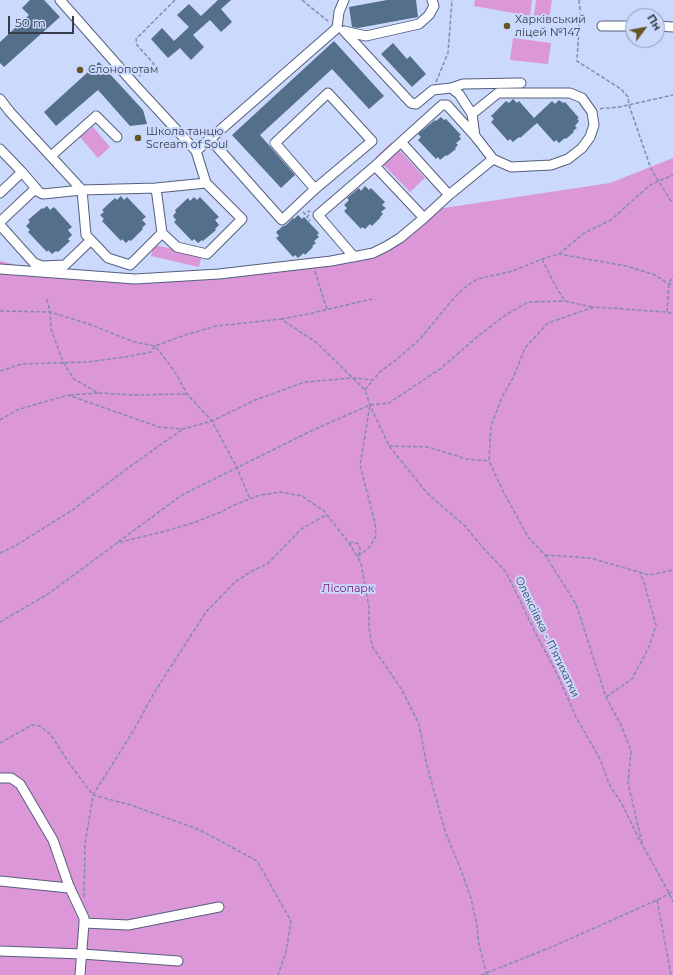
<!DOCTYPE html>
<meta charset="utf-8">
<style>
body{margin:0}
#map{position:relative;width:673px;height:975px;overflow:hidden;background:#cbd9fd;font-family:Montserrat,sans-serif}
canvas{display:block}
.north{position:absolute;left:625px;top:8px;width:40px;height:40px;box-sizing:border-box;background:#cbd9fd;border:1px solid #909bb6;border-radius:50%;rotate:58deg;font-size:11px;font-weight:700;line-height:16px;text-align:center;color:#373d4b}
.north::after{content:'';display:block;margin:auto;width:14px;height:18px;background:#665422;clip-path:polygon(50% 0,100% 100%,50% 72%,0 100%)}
.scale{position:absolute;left:8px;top:16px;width:66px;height:18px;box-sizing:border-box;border:2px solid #373d4b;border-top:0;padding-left:5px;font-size:12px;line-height:14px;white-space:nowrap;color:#373d4b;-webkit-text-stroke:3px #cbd9fd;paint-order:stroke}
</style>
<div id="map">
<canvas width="673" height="975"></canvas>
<div class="north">Пн</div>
<div class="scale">50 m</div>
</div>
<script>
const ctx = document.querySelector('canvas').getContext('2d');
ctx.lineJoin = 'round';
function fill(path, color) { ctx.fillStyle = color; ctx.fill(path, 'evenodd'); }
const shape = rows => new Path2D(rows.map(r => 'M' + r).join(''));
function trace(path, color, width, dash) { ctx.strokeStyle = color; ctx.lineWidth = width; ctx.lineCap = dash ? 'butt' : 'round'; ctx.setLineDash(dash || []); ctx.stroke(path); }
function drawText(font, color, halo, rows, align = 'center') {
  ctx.font = font + ' Montserrat,sans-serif'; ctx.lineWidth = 4; ctx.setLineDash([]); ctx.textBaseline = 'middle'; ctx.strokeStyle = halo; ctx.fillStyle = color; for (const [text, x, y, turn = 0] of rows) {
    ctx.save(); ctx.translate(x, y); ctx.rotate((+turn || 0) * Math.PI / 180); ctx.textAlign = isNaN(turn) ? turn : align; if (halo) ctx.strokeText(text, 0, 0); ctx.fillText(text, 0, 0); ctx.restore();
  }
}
const green = shape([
 [475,0,532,0,530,16,474,6],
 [536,0,552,0,549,18,534,16],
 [513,38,551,43,548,64,510,60],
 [93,127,110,147,98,158,80,137],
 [392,142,425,178,410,192,376,157],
 [673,158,673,975,0,975,0,261,37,270,194,276,356,259,394,248,437,209,610,183],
 [154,245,202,255,199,267,151,256]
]);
const building = shape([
 [30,0,44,0,60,17,4,67,0,63,0,42,29,15,22,8],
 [218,0,231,0,221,9,232,22,221,32,210,20,193,35,204,47,191,60,180,48,168,58,151,39,162,28,174,41,189,27,177,15,189,4,201,16],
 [387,0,416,0,418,17,358,28,352,27,349,7],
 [334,41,384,96,369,109,332,69,260,135,295,175,281,188,232,135],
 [393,43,407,59,410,56,426,74,412,87,381,54],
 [99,62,143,110,147,124,130,126,98,90,56,126,44,112],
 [513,99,517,103,519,101,534,118,552,101,555,104,559,100,563,103,565,102,579,118,577,119,579,121,575,126,577,128,573,131,574,132,566,139,565,138,559,143,556,140,554,142,537,123,520,138,519,137,513,142,510,139,508,141,491,122,494,119,491,116,506,101,509,103],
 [441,117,444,120,446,119,461,135,459,136,461,139,456,143,458,145,455,148,456,149,447,156,446,155,440,160,438,157,436,159,418,140,421,137,418,134,435,120,436,121],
 [365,186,369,190,371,188,385,202,382,205,386,208,381,212,383,214,380,217,380,218,372,226,370,224,365,229,362,227,361,229,344,211,347,208,344,205,349,200,347,198,359,188,361,191],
 [121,196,124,200,127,197,146,217,142,220,146,224,142,228,143,229,131,241,129,240,126,243,122,239,121,241,102,221,104,219,100,215,104,212,102,210,115,198,117,200],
 [194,197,197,200,200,197,219,217,215,220,219,225,215,229,216,230,203,241,202,240,198,243,194,239,192,241,174,222,176,220,173,216,176,212,175,210,188,198,190,201],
 [47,206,50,210,54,207,72,227,68,230,72,235,68,239,70,241,58,252,56,251,52,254,48,250,47,252,28,232,30,230,26,226,30,222,28,220,42,208,43,209],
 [298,215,302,219,304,217,319,233,317,235,319,237,314,241,316,243,312,246,313,247,305,255,304,253,298,258,295,255,293,257,276,238,279,236,276,232,281,228,281,227,286,225,293,218,294,219]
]);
const path = shape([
 [302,0,329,22],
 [579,0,580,10,577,61,621,89,628,97,629,105,651,169,671,201,673,202],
 [139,76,154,64,137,45,136,39,175,0],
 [436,82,448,53,452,0],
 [600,109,603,108,610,108,619,107,673,95],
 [303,212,305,214,309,211,310,212],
 [309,215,307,217,310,221],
 [559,254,584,233,611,220,650,185,673,175],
 [542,259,555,285,565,301],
 [315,271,321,291,327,309],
 [47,299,50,312,51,329,63,362,74,379,98,393,135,395,187,394],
 [0,311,50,312,89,324,134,342,155,346,182,336,216,326,281,319,317,343,365,390,370,405,389,446,427,493,464,525,485,550,506,572,537,636,557,674,576,717,600,759,610,786,622,804,638,837,669,893,673,902],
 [667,312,669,284,673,276],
 [281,319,308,314,372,299],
 [0,371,22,364,87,362,125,357,151,352,155,346,170,365,178,377,187,394,212,421,237,468,250,499],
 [365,390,373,380],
 [70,395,98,393],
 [0,420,17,410,68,395,159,427,183,429,212,421,255,400,305,382,353,378,373,380,381,371,397,359,419,340,454,298,464,288,477,279,513,271,542,259,559,254,626,266,655,275,669,284,673,284],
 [389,446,428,447,467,459,489,461],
 [118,542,182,495,311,431,370,405,389,403,440,369,477,337,504,316,528,302,565,301,592,307],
 [349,543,354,542,358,544,360,548,360,552,358,556],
 [0,553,15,546,74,509,132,465,183,429],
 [545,555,590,558,649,575,673,570],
 [358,556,369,548,376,536,375,523,360,465,370,405],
 [0,622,48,594,117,543,169,530,193,523,221,512,234,505,260,495,281,492,302,496,324,511,349,543,361,563,369,607,369,628,372,646,402,690,419,724,427,766,446,834,459,865,471,898,477,926,479,945,487,975],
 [606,697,632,679,649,647,656,625,645,586,640,572],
 [0,743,32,725,40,726,51,735,69,763,93,795,132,733,154,693,206,612,235,582,252,571,267,564,288,543,300,530,324,516,328,516],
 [642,843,628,783,631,751,622,727,606,697,576,604,545,555,528,537,503,491,489,461,491,426,502,397,514,376,525,348,548,323,594,307,667,312,673,314],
 [84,897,85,844,93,795,131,805,200,830,257,861,291,921,286,952,278,975],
 [657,900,671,975],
 [481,975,552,947,657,900,673,891]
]);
const minor = shape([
 [60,0,135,85,196,151,210,139,282,220,315,189,372,141,328,93,275,143,315,189],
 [602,26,633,26],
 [657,26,673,27],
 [344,31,411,103,416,104,433,90,451,88,459,94,472,114,475,136,493,159,511,167,551,165,568,159,582,148,590,137,594,125,592,112,582,98,570,93,498,93,472,114],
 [344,31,366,36,419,24,429,15,434,6,432,0],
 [451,88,463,84,521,83],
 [0,99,10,112,82,190,86,235,108,258,130,265,162,233],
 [210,139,337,28,339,12,344,0],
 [401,142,442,105,447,105,475,136],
 [0,149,22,172,0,193],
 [51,156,96,116,117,137],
 [22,172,39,192,43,194,82,190,156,188,206,183],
 [156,188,162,233,177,247,207,254,242,219,206,183,196,151],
 [424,218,375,166,401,142,449,195],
 [0,222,36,188],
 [0,225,34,263,42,266,65,265,91,240],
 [354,257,318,215,375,166],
 [0,269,135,279,219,274,331,261,363,255,373,253,387,246,400,238,424,218,449,195,493,159],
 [0,778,11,778,20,784,53,840,69,886,84,918,84,923,80,975],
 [0,881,69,888],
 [84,923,128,925,219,907],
 [0,951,82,954,178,961]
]);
const markers = [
 [507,26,4,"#665422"],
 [80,70,4,"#665422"],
 [138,138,4,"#665422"]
];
const poiNames = [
 ["Харківський",515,20],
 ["ліцей №147",515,33],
 ["Слонопотам",88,70],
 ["Школа танцю",146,132],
 ["Scream of Soul",146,145]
];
const parkNames = [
 ["Лісопарк",348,589]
];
const streetNames = [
 ["Олексіївка - П'ятихатки",547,637,64]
];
fill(green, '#dc97d8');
fill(building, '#546f89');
trace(minor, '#545f7e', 11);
trace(path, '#838da7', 1.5, [4, 2]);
trace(minor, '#fff', 9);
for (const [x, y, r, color] of markers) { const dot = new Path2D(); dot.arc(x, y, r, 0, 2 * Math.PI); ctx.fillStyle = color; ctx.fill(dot); trace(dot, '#cbd9fd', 1.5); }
drawText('11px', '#373d4b', '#cbd9fd', poiNames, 'left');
drawText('11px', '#751574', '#cbd9fd', parkNames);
drawText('11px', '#373d4b', '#cbd9fd', streetNames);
</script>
